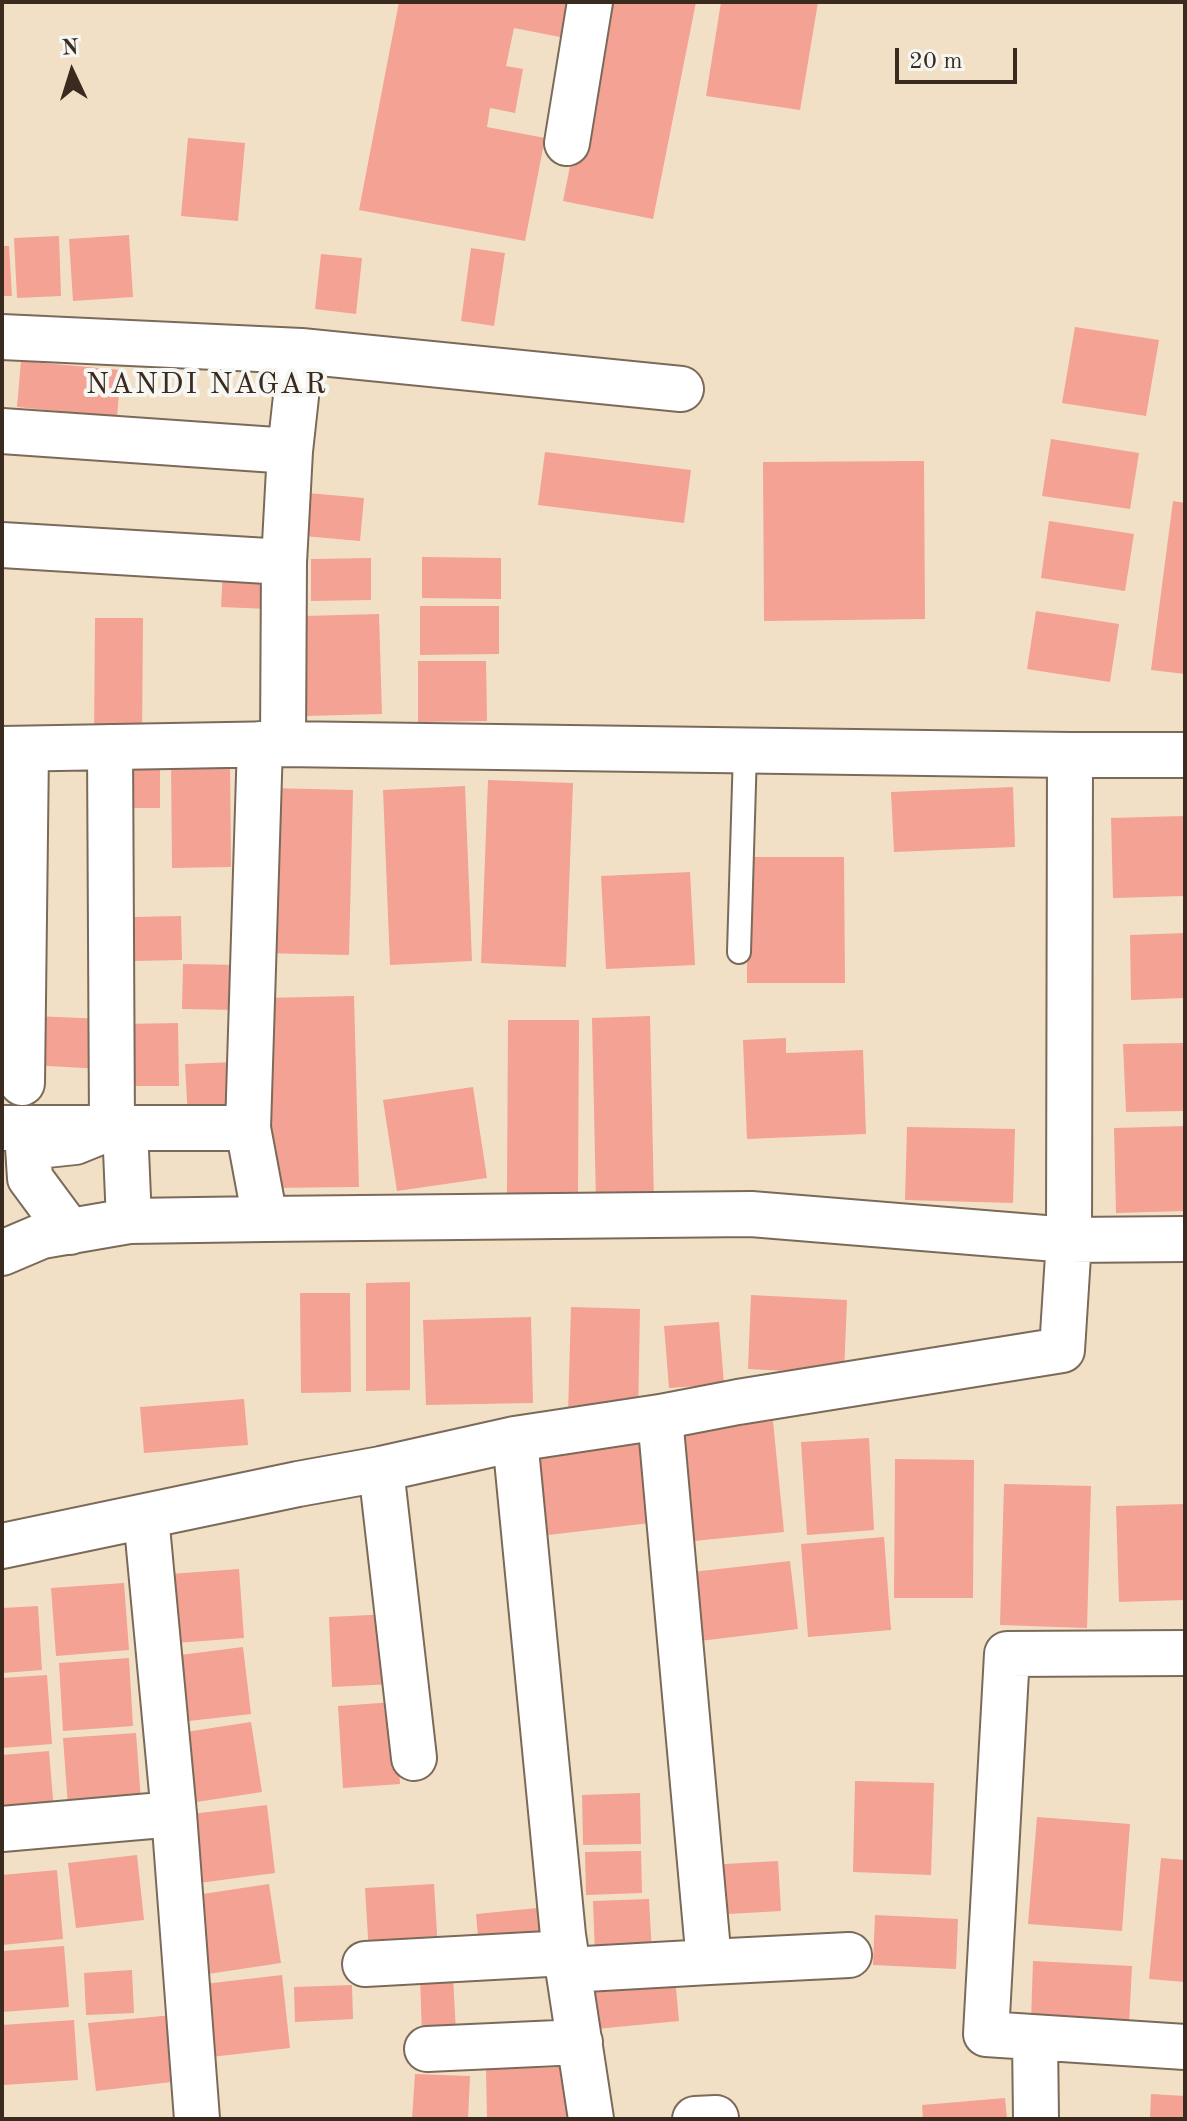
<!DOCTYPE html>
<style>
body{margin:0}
#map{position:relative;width:1187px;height:2121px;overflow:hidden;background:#f2e0c6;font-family:"Old Standard TT",serif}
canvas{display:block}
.frame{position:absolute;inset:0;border:4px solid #3b2a1e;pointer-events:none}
.north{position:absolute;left:32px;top:32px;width:80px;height:80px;-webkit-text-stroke:6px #f6f6f2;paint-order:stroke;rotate:356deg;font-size:22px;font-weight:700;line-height:32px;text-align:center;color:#3b2a1e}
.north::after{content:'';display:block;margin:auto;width:28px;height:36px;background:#3b2a1e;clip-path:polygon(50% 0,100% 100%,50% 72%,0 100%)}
.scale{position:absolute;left:895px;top:48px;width:122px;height:36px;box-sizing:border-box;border:4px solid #3b2a1e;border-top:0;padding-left:10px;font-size:24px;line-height:28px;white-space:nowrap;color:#3b2a1e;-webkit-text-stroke:6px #f6f6f2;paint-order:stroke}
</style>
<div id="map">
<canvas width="1187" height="2121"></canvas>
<div class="frame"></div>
<div class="north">N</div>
<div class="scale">20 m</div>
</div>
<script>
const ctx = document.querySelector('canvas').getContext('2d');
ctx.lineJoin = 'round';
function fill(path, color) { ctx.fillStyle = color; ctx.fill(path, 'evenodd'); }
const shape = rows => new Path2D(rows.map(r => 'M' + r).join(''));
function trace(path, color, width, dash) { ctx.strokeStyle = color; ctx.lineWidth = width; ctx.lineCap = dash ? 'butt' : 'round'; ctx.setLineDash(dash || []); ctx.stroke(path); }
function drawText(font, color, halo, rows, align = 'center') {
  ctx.font = font + ' "Old Standard TT",serif'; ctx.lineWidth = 8; ctx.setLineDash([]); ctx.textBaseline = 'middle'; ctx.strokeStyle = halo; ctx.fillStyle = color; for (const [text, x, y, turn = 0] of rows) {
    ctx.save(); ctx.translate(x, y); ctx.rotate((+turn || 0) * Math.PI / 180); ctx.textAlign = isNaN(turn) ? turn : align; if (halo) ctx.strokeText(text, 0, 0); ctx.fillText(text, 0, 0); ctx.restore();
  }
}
const building = shape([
 [399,2,571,2,565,38,514,28,506,66,523,69,515,113,490,108,487,127,545,138,525,241,359,210],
 [603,2,696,2,653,219,563,201],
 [721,2,818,2,800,110,706,96],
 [188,138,245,143,238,221,181,216],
 [129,235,133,297,73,301,69,239],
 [59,236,61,296,17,298,14,238],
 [2,246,9,246,12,296,2,296],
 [471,248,505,253,494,326,461,321],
 [321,254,362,258,356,314,315,309],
 [1075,327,1159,340,1146,416,1062,403],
 [21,361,121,370,117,417,17,407],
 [1051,439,1139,453,1130,509,1042,496],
 [545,452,691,470,684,523,538,505],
 [924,461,925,619,764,621,763,462],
 [308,493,364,498,360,541,304,536],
 [1173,501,1185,503,1185,674,1151,670],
 [1049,521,1134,534,1125,591,1041,578],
 [422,557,501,558,501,599,422,598],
 [371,558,371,600,311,601,311,559],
 [223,570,271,572,269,609,221,607],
 [420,606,499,606,499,654,420,655],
 [1036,611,1119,624,1110,682,1027,669],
 [379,614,382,714,305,716,302,616],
 [95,618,143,618,142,740,94,740],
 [418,661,486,661,487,721,418,722],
 [114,757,160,757,160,808,114,808],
 [230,758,231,867,172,868,171,759],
 [488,780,573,783,566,967,481,963],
 [465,786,472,961,390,965,383,790],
 [1013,787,1015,847,894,852,891,792],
 [267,788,353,790,349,955,262,953],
 [1185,816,1185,896,1113,898,1111,818],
 [747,857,844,857,845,983,747,983],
 [690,872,695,965,606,969,601,876],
 [181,916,182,960,134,961,133,917],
 [1185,933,1185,998,1131,1000,1130,935],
 [183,964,240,965,239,1010,182,1009],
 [354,996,359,1187,268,1188,264,998],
 [33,1016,105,1019,102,1069,30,1065],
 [650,1016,654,1202,596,1203,592,1018],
 [508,1020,579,1020,578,1193,507,1193],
 [178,1023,179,1086,126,1086,125,1024],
 [786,1038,786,1053,863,1050,866,1134,747,1139,743,1040],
 [1185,1043,1185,1111,1126,1112,1123,1044],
 [235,1062,238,1116,188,1119,185,1064],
 [473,1087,487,1178,397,1191,383,1100],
 [1185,1126,1185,1211,1116,1213,1114,1128],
 [907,1127,1015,1129,1013,1203,905,1200],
 [410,1282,410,1390,366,1391,366,1283],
 [300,1293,350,1293,351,1392,301,1393],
 [751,1295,847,1300,844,1374,748,1369],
 [571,1307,640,1309,638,1416,568,1414],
 [531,1317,533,1403,426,1405,423,1320],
 [719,1322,724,1384,669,1388,664,1326],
 [244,1399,248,1445,144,1453,140,1407],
 [773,1421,784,1532,684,1542,673,1431],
 [869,1438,874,1530,807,1535,801,1442],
 [641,1444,650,1523,540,1536,530,1457],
 [895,1459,974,1460,973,1598,894,1598],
 [1004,1484,1091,1486,1087,1628,1000,1625],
 [1185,1504,1185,1600,1119,1602,1116,1506],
 [884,1537,891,1630,808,1637,801,1544],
 [790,1561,798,1629,700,1641,692,1572],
 [239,1569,244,1638,175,1643,170,1574],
 [124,1583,129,1650,56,1656,51,1588],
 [38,1606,42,1670,2,1673,2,1608],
 [390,1614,394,1684,332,1687,329,1617],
 [243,1647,251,1714,180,1722,172,1656],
 [129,1658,133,1726,63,1731,59,1663],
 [47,1675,52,1744,2,1748,2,1678],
 [394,1702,400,1784,343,1788,338,1706],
 [251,1722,262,1792,190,1803,179,1733],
 [136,1733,141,1801,68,1806,63,1738],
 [49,1751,54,1811,2,1814,2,1755],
 [855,1781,934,1783,931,1875,853,1872],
 [640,1793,641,1844,583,1845,582,1795],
 [267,1805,275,1873,191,1884,183,1815],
 [1037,1817,1130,1824,1122,1931,1028,1924],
 [641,1851,642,1893,586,1895,585,1852],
 [137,1855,144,1920,76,1928,68,1863],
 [1161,1858,1185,1860,1185,1982,1149,1979],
 [778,1861,781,1911,711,1915,708,1865],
 [57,1870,63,1939,2,1945,2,1875],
 [269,1884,281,1963,208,1974,196,1895],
 [434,1884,438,1950,369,1954,365,1888],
 [649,1899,652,1954,595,1956,593,1901],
 [548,1907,551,1942,479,1948,476,1914],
 [875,1915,958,1919,956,1969,873,1965],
 [64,1946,69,2007,2,2012,2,1951],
 [1033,1961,1132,1966,1129,2025,1031,2021],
 [132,1970,134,2013,86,2015,84,1973],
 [282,1975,290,2048,211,2057,204,1984],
 [453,1976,456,2033,422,2035,420,1977],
 [675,1977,679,2021,586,2030,581,1986],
 [352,1985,353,2019,295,2022,294,1987],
 [173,2015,180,2081,96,2091,88,2023],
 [74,2020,78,2080,4,2085,2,2025],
 [574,2067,574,2119,487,2119,486,2069],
 [415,2074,470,2076,468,2119,412,2119],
 [1151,2094,1185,2096,1185,2119,1150,2119],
 [1005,2098,1007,2119,923,2119,922,2105]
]);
const service = shape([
 [739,952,745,751]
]);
const minor = shape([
 [567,143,590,2],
 [2,337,301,351,681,389],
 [2,431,290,451],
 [2,545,284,562,290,451,301,351],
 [260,744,248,1128,265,1219],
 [283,744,284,562],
 [2,749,283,744,1070,755,1185,755],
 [22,1083,26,749],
 [125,1127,129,1221],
 [2,1128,248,1128],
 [70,1232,30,1178,28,1147,75,1142,112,1127,110,747],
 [2,1253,42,1236,129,1221,265,1219,751,1214,1069,1240,1185,1239],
 [660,1417,709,1962,849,1955],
 [515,1439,563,1935,591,2119],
 [381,1469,414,1758],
 [2,1546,298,1484,381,1469,515,1439,660,1417,738,1402,1062,1350,1069,1240,1070,755],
 [1185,1653,1007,1654,986,2034,1185,2047],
 [174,1814,197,2119],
 [2,1829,174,1814,146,1516],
 [365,1964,566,1953],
 [568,1970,709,1962],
 [1035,2038,1036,2119],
 [427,2049,580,2042],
 [695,2119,716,2118]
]);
const neighbourhoodNames = [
 ["NANDI NAGAR",207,385]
];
fill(building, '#f3a294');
trace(service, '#7b6a59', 26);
trace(minor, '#7b6a59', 48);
trace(service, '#fff', 22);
trace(minor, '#fff', 44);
ctx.letterSpacing = '2px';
drawText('30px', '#3b2a1e', '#f6f6f2', neighbourhoodNames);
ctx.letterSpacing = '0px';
</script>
